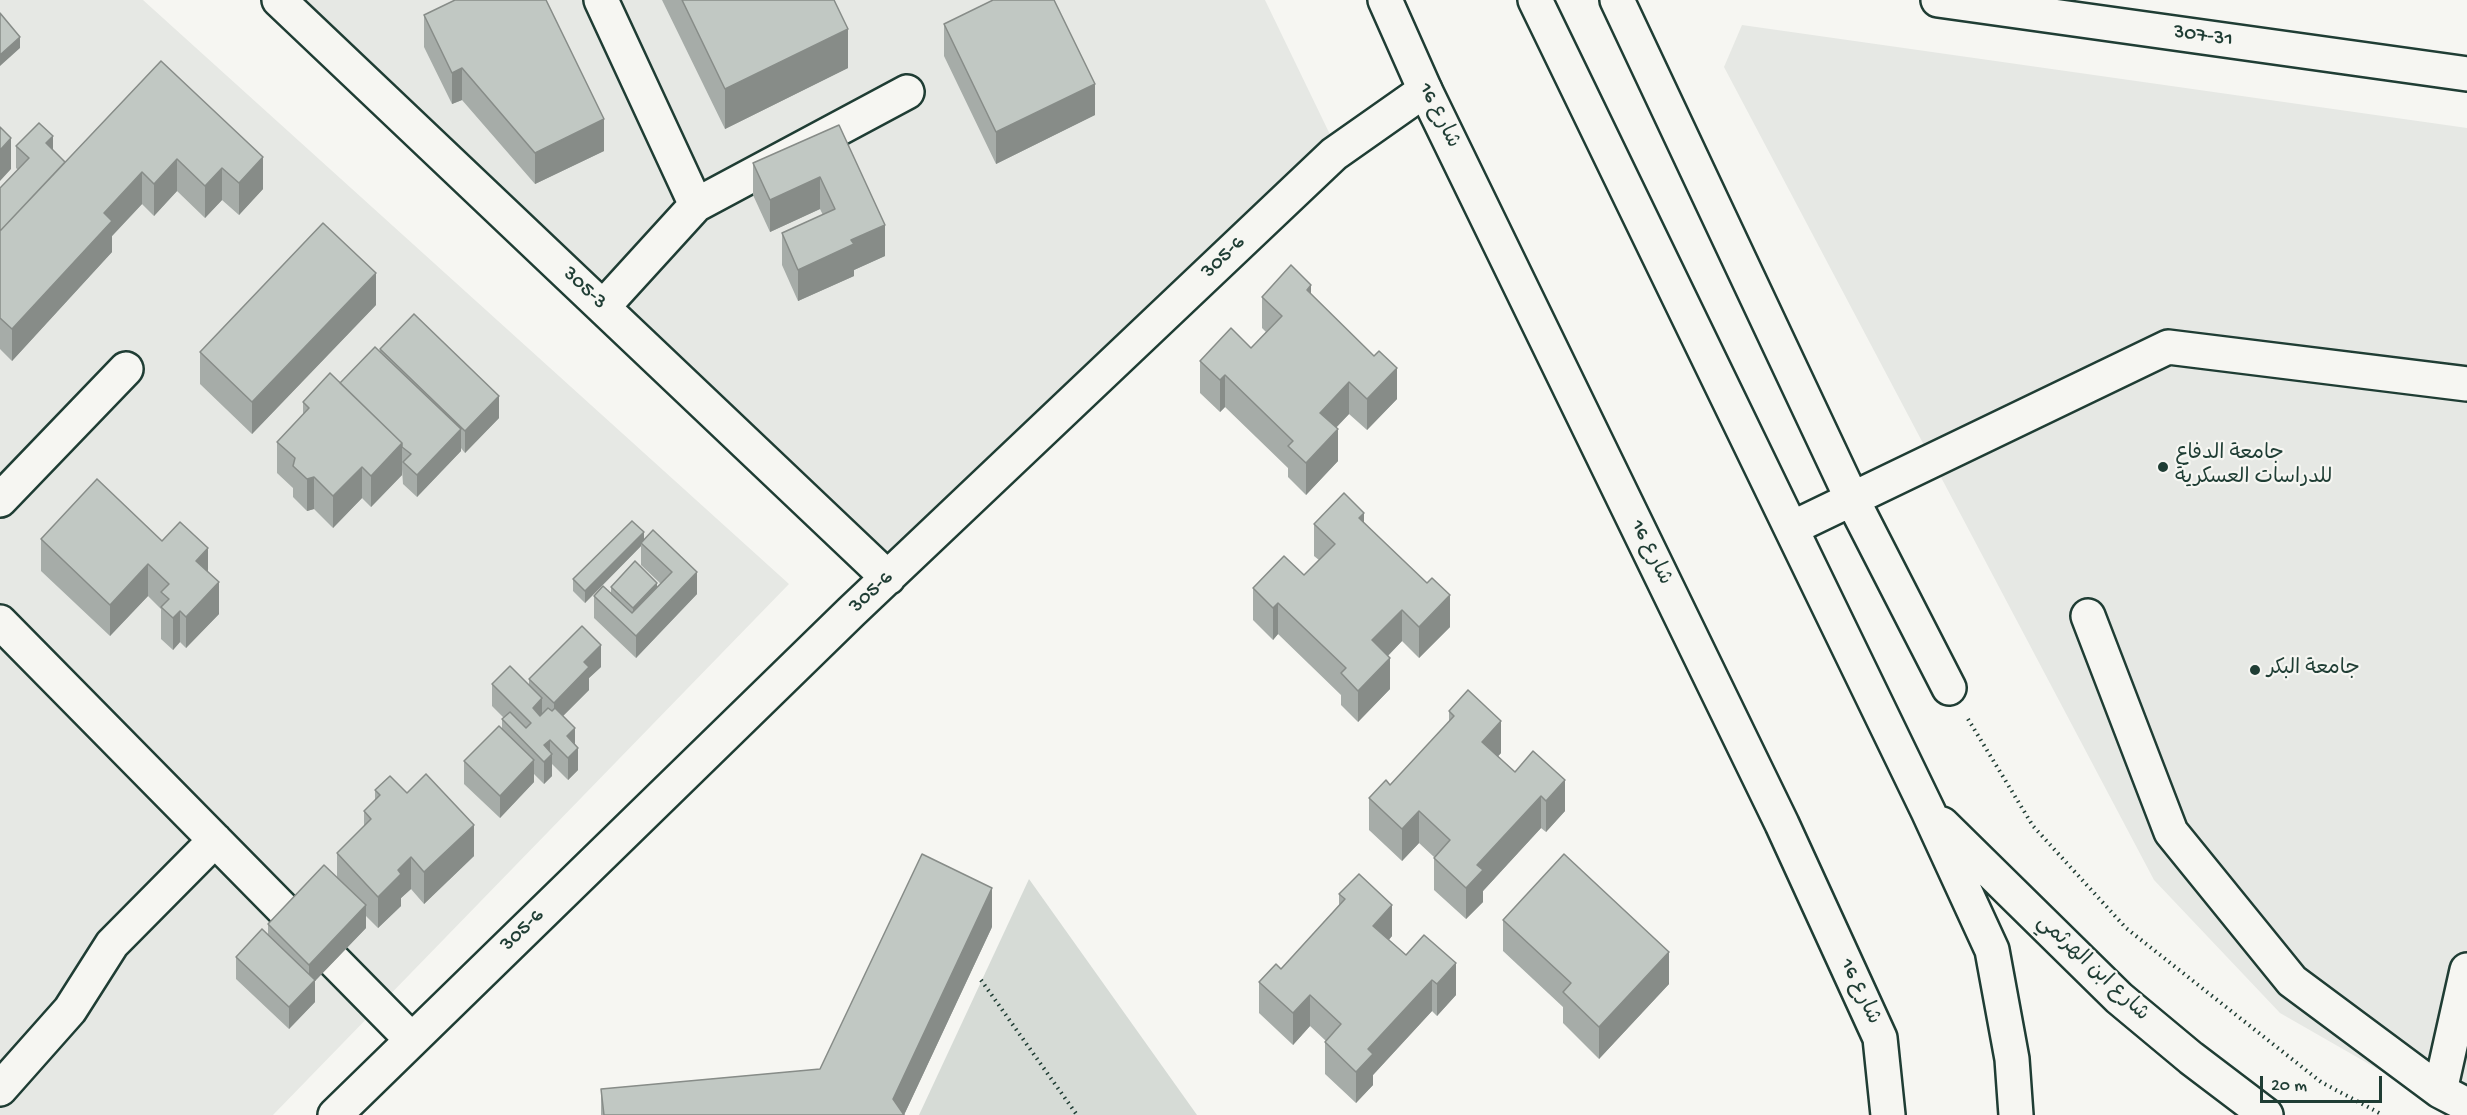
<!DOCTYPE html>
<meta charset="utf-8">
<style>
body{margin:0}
#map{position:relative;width:2467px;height:1115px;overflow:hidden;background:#f6f6f2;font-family:"Gochi Hand",sans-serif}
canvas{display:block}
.scale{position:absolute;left:2260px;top:1076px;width:122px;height:27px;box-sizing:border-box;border:3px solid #1f3d34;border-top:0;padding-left:8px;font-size:18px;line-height:21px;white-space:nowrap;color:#1f3d34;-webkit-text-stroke:4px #f6f6f2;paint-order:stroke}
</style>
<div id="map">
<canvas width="2467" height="1115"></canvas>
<div class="scale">20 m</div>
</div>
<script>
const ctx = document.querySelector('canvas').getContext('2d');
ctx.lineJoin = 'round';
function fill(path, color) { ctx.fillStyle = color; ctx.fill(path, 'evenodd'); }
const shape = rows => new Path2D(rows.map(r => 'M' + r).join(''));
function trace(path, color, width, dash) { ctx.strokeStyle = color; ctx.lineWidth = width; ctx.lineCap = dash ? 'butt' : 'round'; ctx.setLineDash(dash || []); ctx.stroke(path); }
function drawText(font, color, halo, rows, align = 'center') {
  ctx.font = font + ' "Gochi Hand","Playpen Sans Arabic",sans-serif'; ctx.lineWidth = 4.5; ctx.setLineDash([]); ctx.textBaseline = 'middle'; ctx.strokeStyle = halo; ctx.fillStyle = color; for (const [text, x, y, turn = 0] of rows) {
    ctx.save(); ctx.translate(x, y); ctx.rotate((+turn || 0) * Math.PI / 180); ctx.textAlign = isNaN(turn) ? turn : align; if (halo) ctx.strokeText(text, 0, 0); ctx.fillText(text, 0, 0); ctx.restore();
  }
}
const built = shape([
 [0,0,143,0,789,584,273,1115,0,1115],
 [279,0,1265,0,1337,149,888,578],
 [1742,25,2467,128,2467,1115,2458,1115,2280,1013,2154,880,1724,67]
]);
const green = shape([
 [1029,879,1197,1115,919,1115]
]);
const path = shape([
 [1968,719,2033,826,2126,928,2321,1082,2383,1115],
 [981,980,1077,1115]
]);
const minor = shape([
 [279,0,888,578],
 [601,0,696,205],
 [1617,0,1852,499,1949,688],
 [1938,0,2467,74],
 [603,307,696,205,907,92],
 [0,500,126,369],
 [1792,528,2168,347,2467,384],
 [2088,616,2171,832,2292,981,2440,1091,2467,1105],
 [0,622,411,1039],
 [0,1089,70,1010,112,944,215,840],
 [2440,1091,2467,970],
 [335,1115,851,612,1334,154,1425,90]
]);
const major = shape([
 [1385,0,1425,90,1782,824,1880,1038,1888,1115],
 [1535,0,1928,811,1992,950,2012,1059,2016,1115],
 [1942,824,2119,998,2191,1058,2266,1115]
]);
const wall = shape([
 [662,0,834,0,848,68,725,129],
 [424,15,604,151,535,184,462,100,452,104,424,47],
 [944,24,1095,115,996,164,944,56],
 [161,61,263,189,239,215,222,200,205,218,177,191,154,216,142,204,112,236,112,252,12,361,0,349,0,188,18,170,16,168,16,146,53,150,65,162],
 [839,125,885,256,854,270,854,276,798,301,782,265,782,233,823,215,820,209,770,232,753,195,753,163],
 [1311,295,1397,399,1367,430,1349,414,1336,428,1338,461,1306,495,1288,477,1288,468,1225,407,1220,412,1200,393,1200,361,1251,348,1266,332,1262,328,1262,297],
 [376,305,252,434,200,384,200,352],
 [380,349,499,418,465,453,461,448,461,451,417,497,403,484,402,469,402,475,371,507,362,498,333,528,314,509,307,511,293,497,293,488,277,473,277,442,303,415,303,402,340,383,380,352],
 [1364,523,1450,627,1419,658,1402,641,1388,656,1390,689,1358,722,1341,705,1341,695,1278,634,1273,640,1253,620,1253,588,1304,575,1319,560,1314,556,1314,524],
 [41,539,162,541,208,572,219,614,186,648,180,642,173,650,161,639,161,609,148,596,110,636,41,571],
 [644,540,697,594,636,658,594,618,594,596,611,592,611,587,657,587,661,584,641,565,641,546,585,603,573,591,573,579],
 [601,667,589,678,589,690,563,716,575,745,578,770,568,780,552,764,552,776,544,784,534,774,534,782,500,818,464,784,464,761,502,729,502,719,504,718,492,706,492,684,529,685,529,679],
 [1449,711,1501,753,1498,756,1515,772,1565,811,1546,832,1541,828,1483,891,1483,902,1466,919,1434,890,1434,857,1419,843,1402,861,1369,830,1369,798,1390,785,1449,722],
 [375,790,407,793,474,856,424,904,411,889,401,898,401,906,378,928,366,916,366,928,315,981,315,1002,289,1029,236,979,236,957,268,935,268,924,337,877,337,853,364,826,364,811,375,800],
 [1339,894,1392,936,1389,940,1406,955,1456,995,1437,1016,1432,1011,1373,1075,1373,1085,1356,1103,1325,1074,1325,1042,1326,1041,1310,1026,1293,1045,1259,1013,1259,982,1281,969,1339,905],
 [1503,920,1669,984,1599,1059,1563,1023,1563,1007,1503,951],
 [992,927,904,1115,601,1115,601,1089,820,1069]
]);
const shadedWall = shape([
 [848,29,848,68,725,129,725,89],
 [20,37,20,48,0,66,0,55],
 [462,68,462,100,452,104,452,73],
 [1095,84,1095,115,996,164,996,132],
 [604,119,604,151,535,184,535,153],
 [53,136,53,158,46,143],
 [11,138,11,169,0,181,0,150],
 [263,157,263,189,239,215,239,183],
 [177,159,177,191,154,216,154,184],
 [222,168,222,200,205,218,205,186],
 [142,172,142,204,112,236,112,252,12,361,12,329,104,213],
 [820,177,820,209,770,232,770,200],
 [885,225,885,256,854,270,854,276,798,301,798,270,851,240],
 [376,273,376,305,252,434,252,402],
 [1311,285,1311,317,1307,290],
 [1397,368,1397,399,1367,430,1367,399],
 [1225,375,1225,407,1220,412,1220,380],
 [1349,382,1349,414,1320,444,1320,413],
 [499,396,499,418,465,453,465,431],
 [461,429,461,451,417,497,417,475],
 [1338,429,1338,461,1306,495,1306,463],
 [402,443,402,475,371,507,371,476],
 [362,467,362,498,333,528,333,496],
 [314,477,314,509,307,511,307,479],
 [1364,513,1364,545,1359,518],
 [644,532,644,544,641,543,641,546,585,603,585,591],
 [208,548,208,580,196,561],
 [148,564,148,596,110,636,110,605],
 [697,572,697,594,636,658,636,636],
 [219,582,219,614,186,648,186,617],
 [657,583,657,594,633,620,633,608],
 [1450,595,1450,627,1419,658,1419,627],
 [1278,603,1278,634,1273,640,1273,608],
 [1402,610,1402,641,1372,672,1372,640],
 [180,611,180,642,173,650,173,618],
 [601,645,601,667,589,678,589,690,554,725,554,703,584,662],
 [1390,658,1390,689,1358,722,1358,691],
 [542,698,542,720,533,708],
 [1501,721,1501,753,1482,774,1482,742],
 [575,728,575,750,567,736],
 [550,740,550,757,552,754,552,776,544,784,544,745],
 [578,748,578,770,568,780,568,758],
 [534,760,534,782,500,818,500,796],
 [1565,780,1565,811,1546,832,1546,801],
 [1541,796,1541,828,1483,891,1483,902,1466,919,1466,888,1477,865],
 [1419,811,1419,843,1402,861,1402,829],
 [474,825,474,856,424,904,424,872],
 [411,857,411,889,401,898,401,906,378,928,378,897,398,870],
 [992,888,992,927,904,1115,893,1099],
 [366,905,366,928,315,981,315,1002,289,1029,289,1007,309,986,309,965],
 [1392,905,1392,936,1373,957,1373,926],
 [1669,952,1669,984,1599,1059,1599,1027],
 [1456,963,1456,995,1437,1016,1437,984],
 [1432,980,1432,1011,1373,1075,1373,1085,1356,1103,1356,1072,1368,1049],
 [1310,995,1310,1026,1293,1045,1293,1013]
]);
const building = shape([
 [455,0,546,0,604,119,535,153,462,68,452,73,424,15,455,0],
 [682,0,834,0,848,29,725,89,682,0],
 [993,0,1054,0,1095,84,996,132,944,24,993,0],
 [0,13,20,37,0,55,0,13],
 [161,61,263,157,239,183,222,168,205,186,177,159,154,184,142,172,104,213,112,221,12,329,0,318,0,231,161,61],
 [39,123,53,136,46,143,65,162,0,231,0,188,29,158,16,146,39,123],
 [839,125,885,225,851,240,854,244,798,270,782,233,835,209,820,177,770,200,753,163,839,125],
 [0,127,11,138,0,150,0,127],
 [323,223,376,273,252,402,200,352,323,223],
 [1291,265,1311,285,1307,290,1374,356,1379,351,1397,368,1367,399,1349,382,1320,413,1338,429,1306,463,1288,446,1293,441,1225,375,1220,380,1200,361,1231,328,1251,348,1282,316,1262,297,1291,265],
 [414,314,499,396,465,431,380,349,414,314],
 [375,347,461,429,417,475,403,462,411,454,402,447,402,443,340,383,375,347],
 [330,373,402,443,371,476,362,467,333,496,314,477,307,479,293,466,295,458,277,442,309,408,303,402,330,373],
 [97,479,162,541,180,522,208,548,196,561,219,582,186,617,180,611,173,618,161,607,169,599,161,592,169,584,148,564,110,605,41,539,97,479],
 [1344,493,1364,513,1359,518,1427,583,1432,578,1450,595,1419,627,1402,610,1372,640,1390,658,1358,691,1341,673,1346,668,1278,603,1273,608,1253,588,1284,556,1304,575,1335,544,1314,524,1344,493],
 [632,521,644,532,585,591,573,579,632,521],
 [653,530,697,572,636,636,594,596,603,586,632,613,672,572,641,543,653,530],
 [635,561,657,583,633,608,611,587,635,561],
 [582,626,601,645,584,662,589,667,554,703,529,679,582,626],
 [510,666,542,698,533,708,540,716,548,708,552,711,555,708,575,728,567,736,578,748,568,758,550,740,544,745,552,754,544,762,502,719,510,712,526,728,531,723,492,684,510,666],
 [1468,690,1501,721,1482,742,1515,772,1533,751,1565,780,1546,801,1541,796,1477,865,1483,870,1466,888,1434,858,1450,840,1419,811,1402,829,1369,798,1386,780,1390,785,1454,716,1449,711,1468,690],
 [499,726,534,760,500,796,464,761,499,726],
 [426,774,474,825,424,872,411,857,398,870,401,874,378,897,337,853,371,819,364,811,380,795,375,790,390,776,407,793,426,774],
 [922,854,992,888,893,1099,904,1115,604,1115,601,1089,820,1069,922,854],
 [1564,854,1669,952,1599,1027,1563,992,1571,983,1503,920,1564,854],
 [324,865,366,905,309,965,268,924,324,865],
 [1359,874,1392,905,1373,926,1406,955,1424,935,1456,963,1437,984,1432,980,1368,1049,1373,1054,1356,1072,1325,1042,1341,1024,1310,995,1293,1013,1259,982,1276,964,1281,969,1345,899,1339,894,1359,874],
 [262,929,315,980,289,1007,236,957,262,929]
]);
const markers = [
 [2163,467,6,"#1f3d34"],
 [2255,670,6,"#1f3d34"]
];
const streetNames = [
 ["307-31",2203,37,8],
 ["شارع 16",1438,116,64],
 ["305-6",1224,258,-44],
 ["305-3",584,289,43],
 ["شارع 16",1650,553,64],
 ["305-6",872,593,-43],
 ["305-6",523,931,-44],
 ["شارع ابن الهرثمي",2092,969,43],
 ["شارع 16",1859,992,65]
];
const poiNames = [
 ["جامعة الدفاع",2175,455],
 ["للدراسات العسكرية",2175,479],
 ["جامعة البكر",2267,670]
];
fill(built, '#e6e8e4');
fill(green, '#d6dbd6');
trace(minor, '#1f3d34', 38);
trace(major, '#1f3d34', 38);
trace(path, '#1f3d34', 4, [1.5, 4.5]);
trace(minor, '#f6f6f2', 33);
trace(major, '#f6f6f2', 33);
fill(wall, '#a6aca8');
fill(shadedWall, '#878c88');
fill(building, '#c1c8c3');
trace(building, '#878c88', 1.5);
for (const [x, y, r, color] of markers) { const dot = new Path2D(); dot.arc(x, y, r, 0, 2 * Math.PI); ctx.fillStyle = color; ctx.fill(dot); trace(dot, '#f6f6f2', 2); }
drawText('21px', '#1f3d34', '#f6f6f2', streetNames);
drawText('21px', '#1f3d34', '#f6f6f2', poiNames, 'left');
</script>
